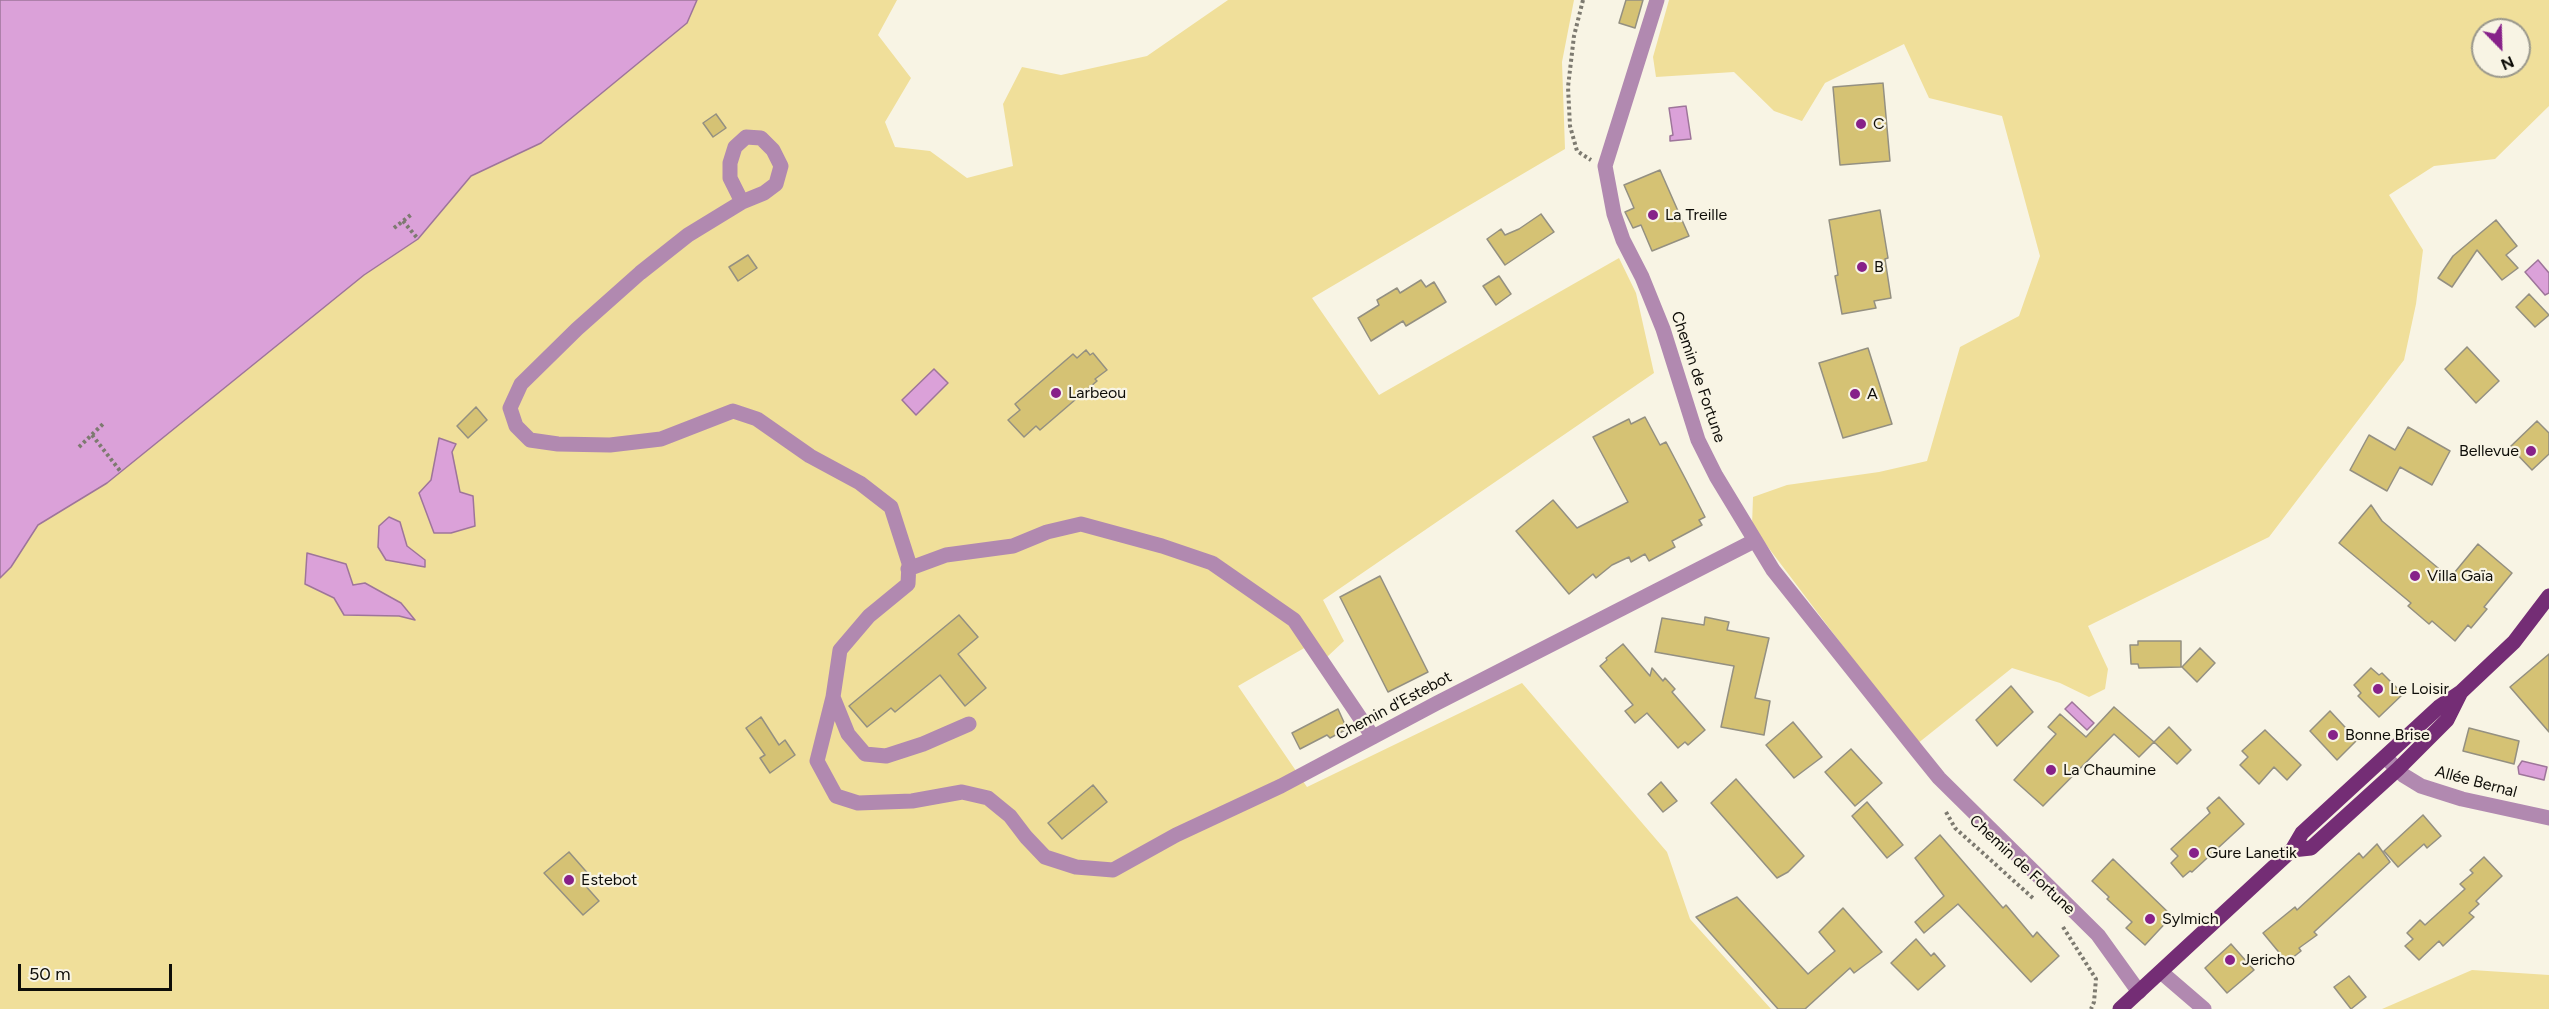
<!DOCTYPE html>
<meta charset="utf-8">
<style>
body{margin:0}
#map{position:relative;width:2549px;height:1009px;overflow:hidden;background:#f8f4e4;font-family:Figtree,sans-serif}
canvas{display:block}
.north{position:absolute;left:2471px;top:18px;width:60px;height:60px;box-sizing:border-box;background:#f8f4e4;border:2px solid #9a988c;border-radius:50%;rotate:157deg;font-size:16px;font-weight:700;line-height:24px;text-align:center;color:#0e0d08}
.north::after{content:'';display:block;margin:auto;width:21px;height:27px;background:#872189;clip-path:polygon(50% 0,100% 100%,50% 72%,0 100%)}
.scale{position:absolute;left:18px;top:964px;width:154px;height:27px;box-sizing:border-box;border:3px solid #0e0d08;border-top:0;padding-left:8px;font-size:18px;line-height:21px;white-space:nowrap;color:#0e0d08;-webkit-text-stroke:4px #f8f4e4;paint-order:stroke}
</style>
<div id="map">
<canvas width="2549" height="1009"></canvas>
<div class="north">N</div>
<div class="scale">50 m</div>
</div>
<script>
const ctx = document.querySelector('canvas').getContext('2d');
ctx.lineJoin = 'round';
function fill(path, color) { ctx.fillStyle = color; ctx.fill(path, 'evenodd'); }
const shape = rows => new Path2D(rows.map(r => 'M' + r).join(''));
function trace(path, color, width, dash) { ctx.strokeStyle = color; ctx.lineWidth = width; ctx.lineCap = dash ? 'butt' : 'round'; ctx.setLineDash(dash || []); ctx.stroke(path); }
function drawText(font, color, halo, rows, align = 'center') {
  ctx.font = font + ' Figtree,sans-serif'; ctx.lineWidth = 4.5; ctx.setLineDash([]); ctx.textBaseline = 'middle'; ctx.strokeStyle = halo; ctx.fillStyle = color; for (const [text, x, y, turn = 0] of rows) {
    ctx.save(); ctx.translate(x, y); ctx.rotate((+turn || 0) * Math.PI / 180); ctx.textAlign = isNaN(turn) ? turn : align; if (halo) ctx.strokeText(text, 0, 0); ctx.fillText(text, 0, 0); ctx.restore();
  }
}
const green = shape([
 [697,0,897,0,878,35,911,78,885,122,895,147,930,151,967,178,1013,166,1003,104,1022,67,1061,75,1147,56,1228,0,1574,0,1562,62,1565,149,1312,298,1379,395,1619,258,1636,293,1654,373,1323,600,1344,641,1327,657,1313,643,1238,686,1307,787,1522,683,1667,852,1690,919,1771,1009,0,1009,0,578,11,567,38,525,107,483,364,275,418,239,471,176,541,143,687,23],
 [1669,0,2549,0,2549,106,2495,159,2434,166,2389,195,2423,250,2416,304,2404,360,2269,537,2088,626,2108,669,2105,689,2089,697,2060,683,2012,668,1917,744,1752,526,1753,497,1787,485,1879,472,1927,461,1960,347,2019,316,2040,256,2002,116,1929,98,1904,44,1825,83,1802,121,1774,111,1734,72,1656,77,1653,57],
 [2483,30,2519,30,2519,66,2483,66],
 [2472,970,2549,975,2549,1009,2382,1009]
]);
const water = shape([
 [0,0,697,0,687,23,541,143,471,176,418,239,364,275,107,483,38,525,11,567,0,578,0,0],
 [1686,106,1691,139,1670,141,1670,136,1673,135,1669,108,1686,106],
 [2538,260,2549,273,2549,293,2545,295,2525,272,2538,260],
 [934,369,948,383,916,415,902,400,934,369],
 [439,438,456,444,452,452,460,492,473,496,475,526,451,533,434,533,419,493,431,480,439,438],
 [389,517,400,522,407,546,425,560,425,567,386,560,378,547,379,526,389,517],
 [307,553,346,564,353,585,365,583,401,603,415,620,399,616,344,615,334,598,305,584,307,553],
 [2072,702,2094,723,2087,730,2065,709,2072,702],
 [2522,761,2547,767,2544,780,2519,774,2518,767,2522,761]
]);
const building = shape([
 [1626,0,1643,0,1635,28,1619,23,1626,0],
 [1883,83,1890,161,1840,165,1833,87,1883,83],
 [716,114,726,128,713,137,703,123,716,114],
 [1660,170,1689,236,1652,251,1641,225,1633,228,1625,212,1634,208,1624,185,1660,170],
 [1880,210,1888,258,1885,259,1891,298,1874,301,1876,308,1842,314,1835,276,1838,275,1829,220,1880,210],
 [1541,214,1554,232,1505,265,1487,239,1501,229,1505,235,1519,229,1541,214],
 [2496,220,2517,246,2506,255,2518,268,2502,280,2477,250,2452,287,2438,278,2453,256,2496,220],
 [748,255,757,268,738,281,729,267,748,255],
 [1499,276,1511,294,1496,305,1483,286,1499,276],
 [1421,280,1426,287,1434,282,1446,302,1406,326,1403,321,1371,341,1358,318,1379,305,1377,300,1397,288,1400,293,1421,280],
 [2529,294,2549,315,2535,327,2516,307,2529,294],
 [2467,347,2499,381,2476,403,2445,369,2467,347],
 [1868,348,1892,424,1843,438,1819,363,1868,348],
 [1086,350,1090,355,1093,353,1107,370,1095,379,1097,381,1040,430,1036,426,1024,437,1008,420,1020,410,1015,404,1073,354,1077,358,1086,350],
 [476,407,487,420,468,438,457,426,476,407],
 [1645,417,1660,445,1666,442,1686,480,1705,517,1699,520,1702,525,1672,541,1675,547,1649,561,1645,554,1631,562,1629,557,1612,565,1596,578,1593,574,1569,594,1516,531,1553,500,1577,528,1628,502,1593,437,1629,419,1631,424,1645,417],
 [2537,421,2549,433,2549,454,2532,470,2510,447,2537,421],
 [2408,427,2450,451,2432,485,2400,467,2387,491,2350,470,2369,435,2395,450,2408,427],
 [2371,505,2382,521,2450,578,2478,544,2512,573,2484,607,2487,609,2471,628,2468,625,2455,641,2432,621,2429,624,2408,606,2411,603,2339,543,2371,505],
 [1380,576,1428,672,1388,692,1340,597,1380,576],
 [959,615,978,637,958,654,986,688,965,706,940,675,895,712,891,708,867,727,849,706,959,615],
 [1705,617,1729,622,1727,630,1769,638,1755,698,1770,701,1764,735,1721,727,1734,666,1655,652,1662,618,1704,625,1705,617],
 [2138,641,2181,641,2181,667,2139,668,2138,664,2131,664,2130,645,2138,645,2138,641],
 [1623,644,1650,676,1652,668,1663,681,1665,678,1675,689,1672,692,1705,730,1688,745,1685,742,1678,748,1647,713,1635,723,1625,711,1633,705,1600,666,1607,660,1606,658,1623,644],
 [2200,648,2215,663,2197,682,2182,667,2200,648],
 [2549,654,2549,732,2510,687,2549,654],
 [2371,668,2379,675,2382,673,2403,694,2379,717,2358,696,2361,693,2354,685,2371,668],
 [2011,686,2033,712,1997,746,1976,720,2011,686],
 [2114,707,2154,742,2139,757,2114,734,2043,806,2014,780,2056,734,2048,727,2060,714,2086,737,2114,707],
 [1338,709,1347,729,1330,738,1327,735,1300,749,1292,733,1338,709],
 [2330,711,2357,740,2337,760,2310,731,2330,711],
 [761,717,779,745,785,740,795,755,770,773,760,758,765,755,746,728,761,717],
 [1793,722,1822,757,1794,778,1766,745,1793,722],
 [2169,727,2191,750,2177,764,2154,742,2169,727],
 [2469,728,2519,741,2514,764,2463,751,2469,728],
 [2265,730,2301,765,2287,780,2274,767,2259,784,2240,765,2248,757,2242,751,2265,730],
 [1851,749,1882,783,1855,806,1825,772,1851,749],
 [1736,779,1804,856,1788,872,1777,878,1711,803,1736,779],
 [1661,782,1677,801,1663,812,1648,794,1661,782],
 [1093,785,1107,802,1062,839,1048,823,1093,785],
 [2219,797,2244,824,2192,872,2190,871,2183,877,2171,863,2178,856,2171,849,2210,813,2207,808,2219,797],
 [1867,802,1903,845,1887,858,1852,816,1867,802],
 [2423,815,2441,836,2427,848,2424,844,2398,867,2384,851,2423,815],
 [1940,835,2003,908,2006,905,2033,937,2037,932,2059,956,2031,982,1958,904,1924,933,1915,922,1944,896,1915,858,1940,835],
 [2377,844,2390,862,2314,932,2317,935,2299,948,2301,951,2287,962,2263,933,2295,907,2297,910,2359,853,2363,858,2377,844],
 [569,852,591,877,583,883,599,901,583,915,544,873,569,852],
 [2484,857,2502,876,2476,901,2479,904,2469,913,2474,917,2443,946,2439,941,2419,960,2405,946,2413,939,2407,933,2420,920,2425,925,2465,889,2460,884,2473,873,2470,870,2484,857],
 [2113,859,2172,916,2145,945,2126,928,2132,922,2107,899,2109,897,2092,881,2113,859],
 [1737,897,1808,974,1835,951,1819,932,1843,908,1882,952,1854,973,1850,968,1805,1009,1778,1009,1696,917,1737,897],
 [1916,939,1931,956,1934,953,1945,966,1918,990,1891,963,1916,939],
 [2231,944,2254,970,2227,993,2205,968,2231,944],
 [2349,976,2366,997,2351,1009,2334,987,2349,976]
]);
const path = shape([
 [1583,0,1574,36,1568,87,1570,126,1577,151,1591,160],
 [403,221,418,239],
 [394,228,412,214],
 [92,435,121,472],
 [79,447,103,424],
 [1946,812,1955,828,2034,899],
 [2063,927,2096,979,2094,1002,2091,1009]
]);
const minor = shape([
 [1657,0,1605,166,1614,214,1623,240,1642,277,1663,329,1698,440,1716,476,1773,570,1918,752,1939,778,2098,935,2139,992],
 [742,202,730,178,730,163,735,147,746,137,761,138,773,150,781,166,776,184,764,193,742,202,688,235,640,273,577,329,521,384,510,408,516,426,530,440,558,444,610,445,661,439,733,411,757,419,810,456,860,483,891,507,909,563,908,584,869,616,840,650,833,697,848,734,865,754,886,756,923,744,969,724],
 [908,569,946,555,1013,546,1047,532,1081,524,1162,546,1212,563,1294,620,1373,737],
 [833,697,817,761,836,796,858,803,912,801,962,792,988,798,1010,816,1026,837,1045,857,1076,867,1113,870,1176,835,1281,786,1437,703,1754,541],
 [2385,757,2403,775,2421,786,2462,799,2549,818],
 [2161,972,2204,1009]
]);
const major = shape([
 [2292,850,2311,848,2398,769,2447,720,2461,692],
 [2120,1009,2292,850,2302,833,2439,707,2461,692,2514,642,2549,596]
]);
const markers = [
 [1861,124,6,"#872189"],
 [1653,215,6,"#872189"],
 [1862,267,6,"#872189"],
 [1056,393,6,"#872189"],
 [1855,394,6,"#872189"],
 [2531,451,6,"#872189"],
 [2415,576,6,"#872189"],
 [2378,689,6,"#872189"],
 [2333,735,6,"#872189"],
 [2051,770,6,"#872189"],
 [2194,853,6,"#872189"],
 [569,880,6,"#872189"],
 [2150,919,6,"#872189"],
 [2230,960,6,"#872189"]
];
const poiNames = [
 ["C",1873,124],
 ["La Treille",1665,215],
 ["B",1874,267],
 ["Larbeou",1068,393],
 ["A",1867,394],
 ["Bellevue",2519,451,"right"],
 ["Villa Gaïa",2427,576],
 ["Le Loisir",2390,689],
 ["Bonne Brise",2345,735],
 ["La Chaumine",2063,770],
 ["Gure Lanetik",2206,853],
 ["Estebot",581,880],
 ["Sylmich",2162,919],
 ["Jericho",2242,960]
];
const streetNames = [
 ["Chemin de Fortune",1698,377,71],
 ["Chemin d'Estebot",1394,706,-28],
 ["Allée Bernal",2476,782,15],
 ["Chemin de Fortune",2022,865,43]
];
fill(green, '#f0df9a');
fill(water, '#dba1d9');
trace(water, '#9e759a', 1.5);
fill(building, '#d5c274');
trace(building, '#949081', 1.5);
trace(path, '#7d7a70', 4, [3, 3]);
trace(minor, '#b189b0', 15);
trace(major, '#742d75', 15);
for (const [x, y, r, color] of markers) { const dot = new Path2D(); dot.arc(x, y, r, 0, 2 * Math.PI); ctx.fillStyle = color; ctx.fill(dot); trace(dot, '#f8f4e4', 2); }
drawText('16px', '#0e0d08', '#f8f4e4', poiNames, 'left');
drawText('16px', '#0e0d08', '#f8f4e4', streetNames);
</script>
